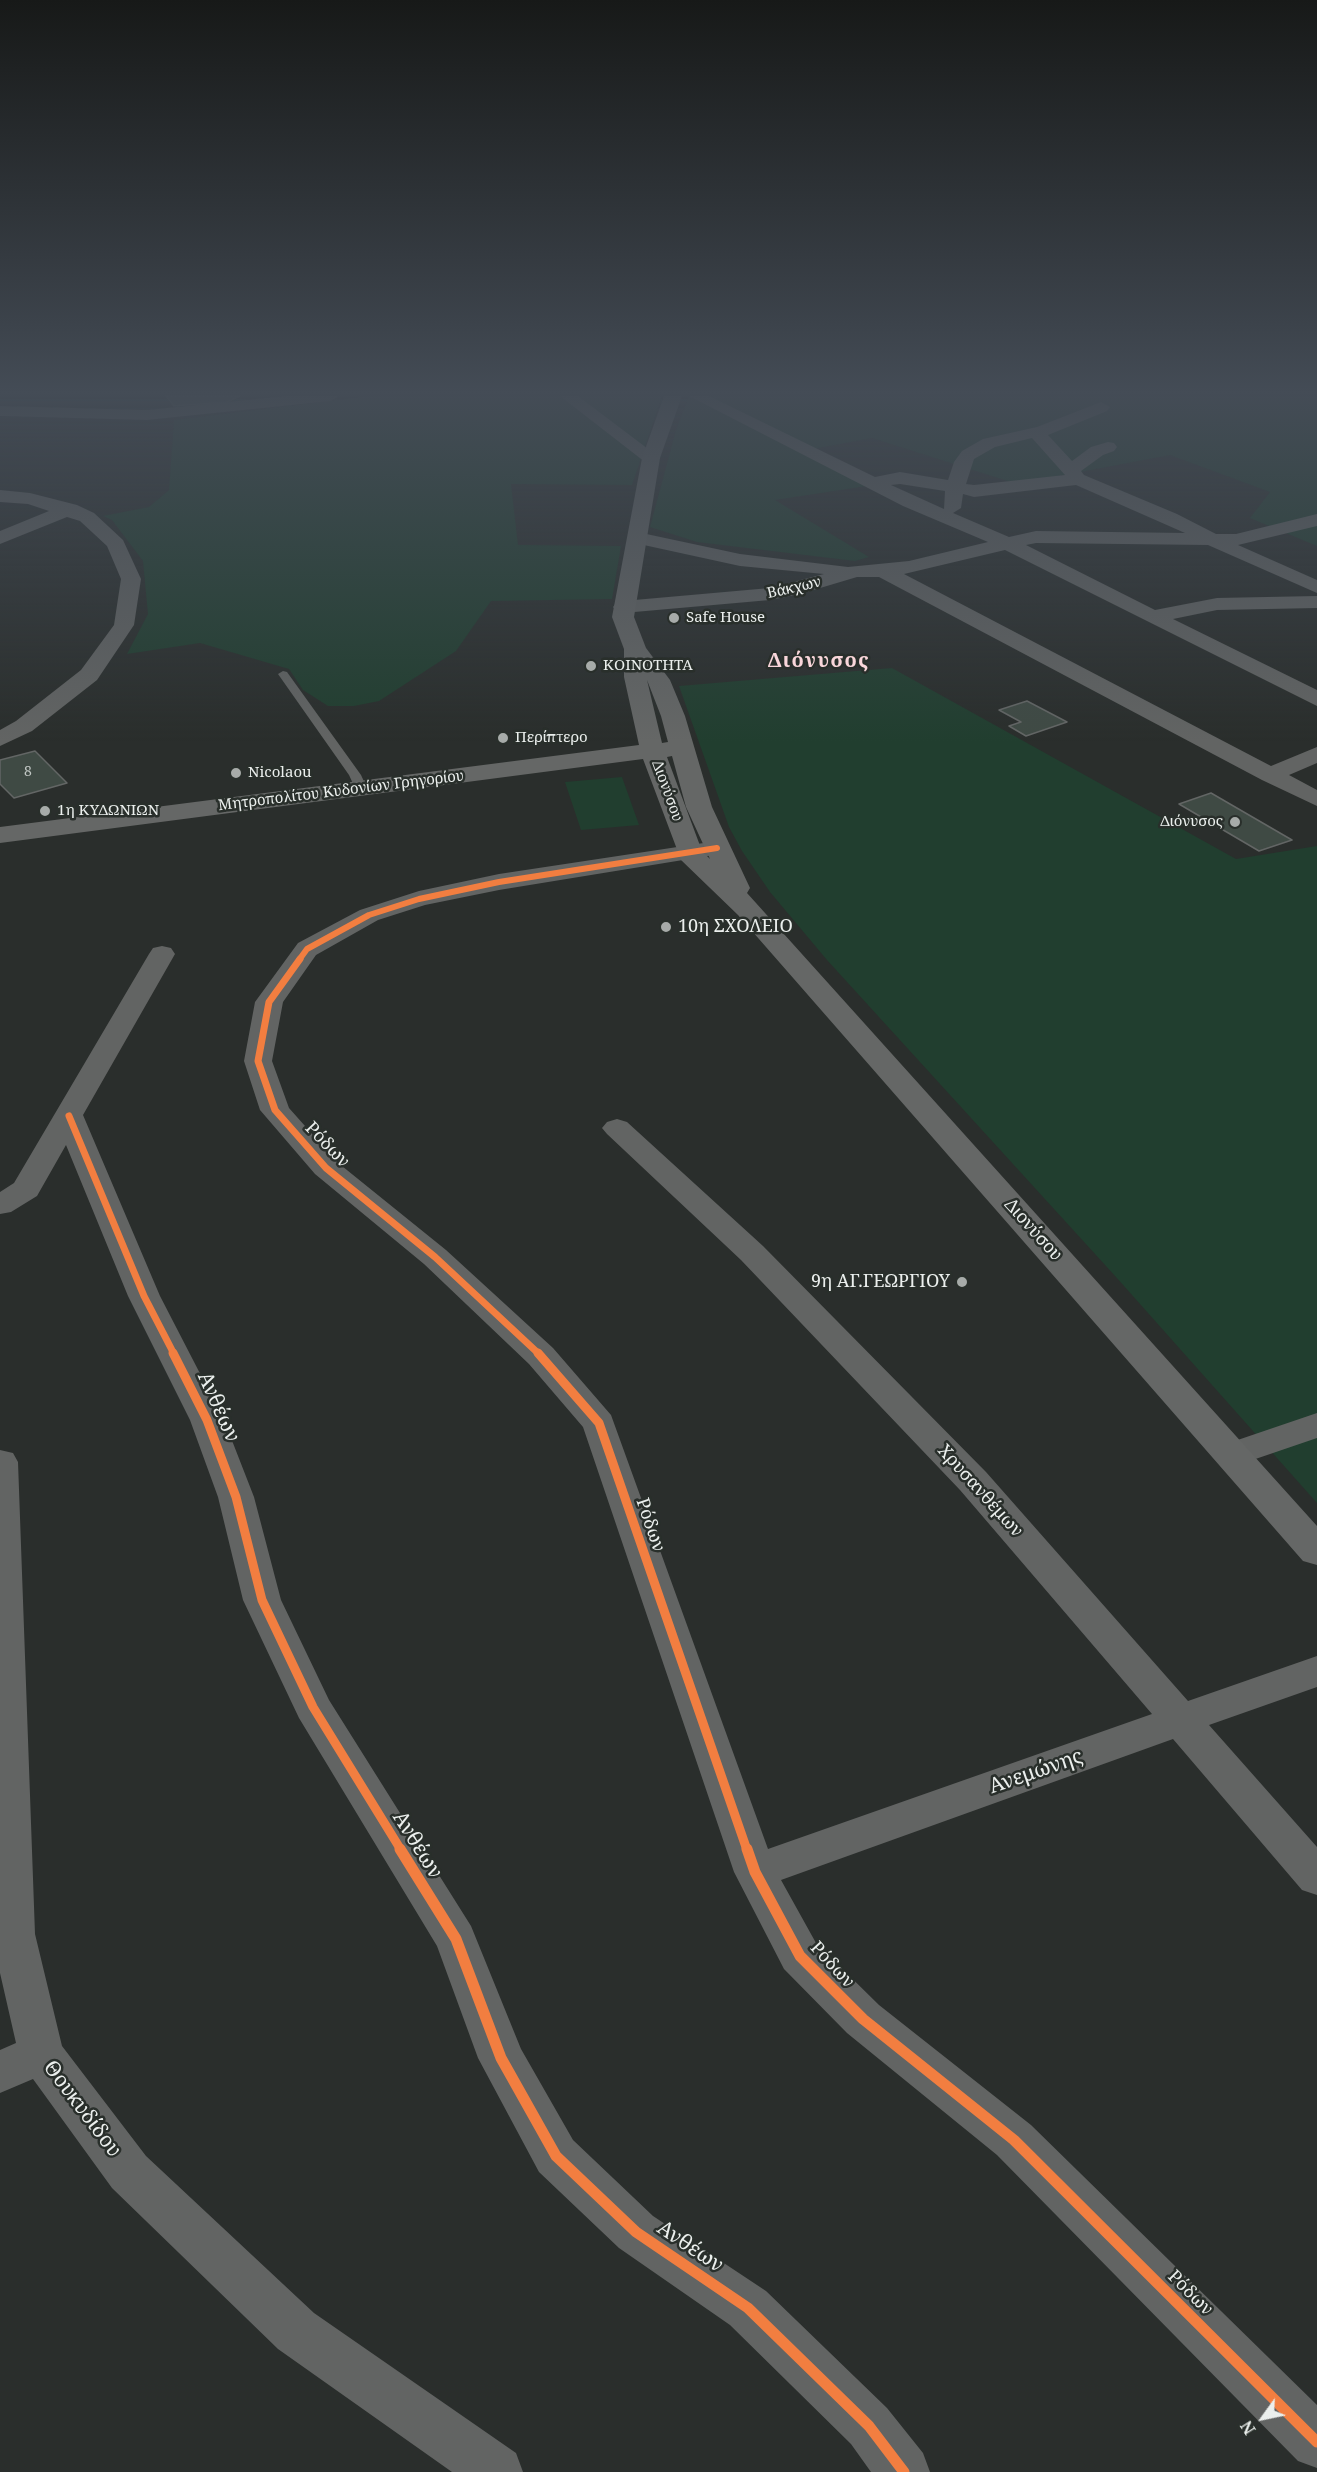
<!DOCTYPE html>
<meta charset="utf-8">
<style>
body{margin:0}
#map{position:relative;width:1317px;height:2472px;overflow:hidden;background:#2a2e2c;font-family:"Noto Serif",serif}
canvas{display:block}
.north{position:absolute;left:1233px;top:2388px;width:60px;height:60px;-webkit-text-stroke:4px #292f2b;paint-order:stroke;rotate:237deg;font-size:16px;font-weight:700;line-height:24px;text-align:center;color:#ebefed}
.north::after{content:'';display:block;margin:auto;width:21px;height:27px;background:#ebefed;clip-path:polygon(50% 0,100% 100%,50% 72%,0 100%)}
</style>
<div id="map">
<canvas width="1317" height="2472"></canvas>
<div class="north">N</div>
</div>
<script>
const ctx = document.querySelector('canvas').getContext('2d');
ctx.lineJoin = 'round';
function fill(path, color) { ctx.fillStyle = color; ctx.fill(path, 'evenodd'); }
const shape = rows => new Path2D(rows.map(r => 'M' + r).join(''));
function trace(path, color, width, dash) { ctx.strokeStyle = color; ctx.lineWidth = width; ctx.lineCap = dash ? 'butt' : 'round'; ctx.setLineDash(dash || []); ctx.stroke(path); }
function drawText(font, color, halo, rows, align = 'center') {
  ctx.font = font + ' "Noto Serif",serif'; ctx.lineWidth = 5; ctx.setLineDash([]); ctx.textBaseline = 'middle'; ctx.strokeStyle = halo; ctx.fillStyle = color; for (const [text, x, y, turn = 0] of rows) {
    ctx.save(); ctx.translate(x, y); ctx.rotate((+turn || 0) * Math.PI / 180); ctx.textAlign = isNaN(turn) ? turn : align; if (halo) ctx.strokeText(text, 0, 0); ctx.fillText(text, 0, 0); ctx.restore();
  }
}
const green = shape([
 [370,396,662,396,632,485,511,484,518,545,621,546,612,599,491,601,456,651,379,701,354,706,328,706,303,690,289,669,200,643,127,654,148,614,143,561,112,520,103,516,149,507,169,490,174,420],
 [689,396,1317,396,1317,546,1250,518,1270,492,1170,455,1017,484,872,438,813,449,867,486,775,500,869,557,855,561,697,542,650,527,676,430],
 [892,668,1236,859,1317,846,1317,1503,1116,1277,827,960,770,892,742,851,729,827,679,686],
 [622,777,639,825,581,830,565,782]
]);
const building = shape([
 [166,396,240,396,227,402,174,406,166,396],
 [1027,701,1067,722,1026,736,1009,726,1021,722,999,710,1027,701],
 [35,751,67,783,14,798,0,784,0,760,35,751],
 [1211,793,1292,840,1259,851,1179,804,1211,793]
]);
const lane = shape([
 [283,671,287,672,361,775,367,788,365,790,361,791,355,788,349,775,278,674,283,671]
]);
const street = shape([
 [286,396,339,396,331,401,147,420,0,416,0,406,147,410,286,396],
 [560,396,578,396,660,458,657,462,645,462,560,396],
 [689,396,709,396,875,477,900,472,948,480,954,462,962,451,983,439,1037,427,1101,402,1110,407,1107,411,1048,435,1072,461,1091,447,1108,442,1114,443,1117,447,1114,451,1103,455,1081,471,1084,475,1177,514,1216,534,1236,534,1317,514,1317,526,1238,545,1317,580,1317,593,1208,545,1036,543,1026,545,1155,610,1217,598,1317,596,1317,608,1217,610,1173,619,1317,690,1317,706,1005,550,904,574,1271,766,1317,747,1317,763,1289,775,1317,790,1317,806,1262,780,879,577,857,577,800,594,770,600,623,613,616,611,613,607,616,603,623,601,770,588,824,574,740,566,630,542,627,538,630,534,637,532,740,554,848,567,909,561,988,542,903,506,689,396],
 [1032,438,1065,475,974,485,966,484,974,459,995,447,1032,438],
 [900,484,945,491,944,509,891,485,900,484],
 [1076,485,1185,533,1036,531,1009,537,953,513,961,508,963,494,974,497,1076,485],
 [0,490,30,493,77,505,94,513,123,540,141,579,134,625,97,680,32,731,0,746,0,730,16,721,81,670,114,625,121,579,107,546,80,521,67,517,0,544,0,531,49,511,28,504,0,502,0,490],
 [717,841,726,843,729,848,726,853,499,890,425,905,378,920,316,955,283,1002,272,1061,289,1108,337,1162,446,1250,553,1348,611,1415,768,1849,1152,1714,960,1490,741,1260,607,1134,602,1128,607,1122,617,1119,627,1122,763,1246,986,1472,1188,1701,1317,1656,1317,1687,1209,1725,1317,1847,1317,1895,1302,1890,1173,1739,781,1880,816,1943,879,2005,1031,2125,1317,2405,1317,2468,1298,2461,997,2155,847,2033,784,1969,734,1872,583,1427,529,1364,424,1264,315,1174,260,1110,244,1061,255,1002,298,943,360,910,419,891,499,874,717,841],
 [162,946,171,948,175,954,83,1115,160,1296,224,1420,254,1497,281,1600,329,1700,471,1926,521,2049,573,2140,653,2216,766,2291,887,2408,923,2453,930,2472,871,2472,851,2444,730,2325,619,2248,539,2172,478,2058,437,1946,299,1718,243,1600,218,1497,190,1420,128,1296,66,1145,37,1196,11,1212,0,1214,0,1192,14,1183,149,954,153,948,162,946],
 [1317,1413,1317,1438,1232,1467,1220,1464,1214,1455,1220,1446,1317,1413],
 [0,1450,13,1453,18,1462,35,1934,62,2046,146,2156,314,2313,516,2453,523,2472,452,2472,278,2349,112,2188,33,2079,0,2093,0,2050,16,2043,0,1973,0,1450]
]);
const secondary = shape([
 [664,396,682,396,660,458,634,617,646,648,670,680,685,716,712,807,750,888,747,893,1317,1526,1317,1565,1303,1561,738,915,681,860,643,759,0,843,0,827,639,745,624,677,624,649,612,617,642,458,664,396],
 [647,680,661,716,668,742,662,743,647,680],
 [672,756,686,807,710,859,702,851,667,757,672,756]
]);
const cyclewayFar3 = shape([
 [299,960,307,949,369,915,419,899,499,882,717,848]
]);
const cyclewayFar2 = shape([
 [300,959,269,1002,258,1061,275,1110,326,1168,435,1257,539,1354],
 [69,1116,144,1296,174,1354]
]);
const cyclewayFar1 = shape([
 [173,1353,207,1420,236,1497,262,1600,313,1707,401,1850],
 [538,1353,599,1423,747,1850]
]);
const cycleway = shape([
 [400,1849,456,1939,501,2058,556,2156,636,2232,748,2308,869,2426,904,2472],
 [747,1849,755,1872,800,1956,863,2019,1014,2140,1317,2442]
]);
const markers = [
 [674,618,6,"#a7aba9"],
 [591,666,6,"#a7aba9"],
 [503,738,6,"#a7aba9"],
 [236,773,6,"#a7aba9"],
 [45,811,6,"#a7aba9"],
 [1235,822,6,"#a7aba9"],
 [666,927,6,"#a7aba9"],
 [962,1282,6,"#a7aba9"]
];
const farNumbernames = [
 ["8",28,772]
];
const farStreetnames = [
 ["Βάκχων",794,588,-13],
 ["Μητροπολίτου Κυδονίων Γρηγορίου",341,791,-7],
 ["Διονύσου",667,791,70]
];
const farPoinames = [
 ["Safe House",686,618],
 ["ΚΟΙΝΟΤΗΤΑ",603,666],
 ["Περίπτερο",515,738],
 ["Nicolaou",248,773],
 ["1η ΚΥΔΩΝΙΩΝ",57,811],
 ["Διόνυσος",1223,822,"right"]
];
const poiNames = [
 ["10η ΣΧΟΛΕΙΟ",678,927],
 ["9η ΑΓ.ΓΕΩΡΓΙΟΥ",950,1282,"right"]
];
const streetNames = [
 ["Ρόδων",327,1145,46],
 ["Διονύσου",1033,1230,48],
 ["Χρυσανθέμων",980,1491,48],
 ["Ρόδων",650,1525,71],
 ["Ρόδων",832,1965,47],
 ["Ρόδων",1190,2293,45]
];
const farDistrictnames = [
 ["Διόνυσος",819,661]
];
const nearStreetnames = [
 ["Ανθέων",218,1407,66],
 ["Ανεμώνης",1036,1772,-19],
 ["Ανθέων",417,1845,58],
 ["Θουκυδίδου",82,2109,53],
 ["Ανθέων",690,2247,34]
];
fill(green, '#213e2f');
fill(building, '#3f4a44');
trace(building, '#636665', 1.5);
fill(lane, '#626463');
fill(street, '#626463');
fill(secondary, '#656766');
trace(cyclewayFar3, '#f27e40', 6);
trace(cyclewayFar2, '#f27e40', 7);
trace(cyclewayFar1, '#f27e40', 9);
trace(cycleway, '#f27e40', 11);
const sky = ctx.createLinearGradient(0, 0, 0, 742);
sky.addColorStop(0, '#171918');
sky.addColorStop(0.53, '#444c56');
sky.addColorStop(1, '#444c5600');
ctx.fillStyle = sky;
ctx.fillRect(0, 0, 1317, 742);
for (const [x, y, r, color] of markers) { const dot = new Path2D(); dot.arc(x, y, r, 0, 2 * Math.PI); ctx.fillStyle = color; ctx.fill(dot); trace(dot, '#292f2b', 2); }
drawText('14px', '#c0c6c3', null, farNumbernames);
drawText('15px', '#ebefed', '#292f2b', farStreetnames);
drawText('15px', '#ebefed', '#292f2b', farPoinames, 'left');
drawText('18px', '#ebefed', '#292f2b', poiNames, 'left');
drawText('18px', '#ebefed', '#292f2b', streetNames);
ctx.letterSpacing = '1.5px';
drawText('bold 20px', '#f9d6da', '#292f2b', farDistrictnames);
ctx.letterSpacing = '0px';
drawText('21px', '#ebefed', '#292f2b', nearStreetnames);
</script>
